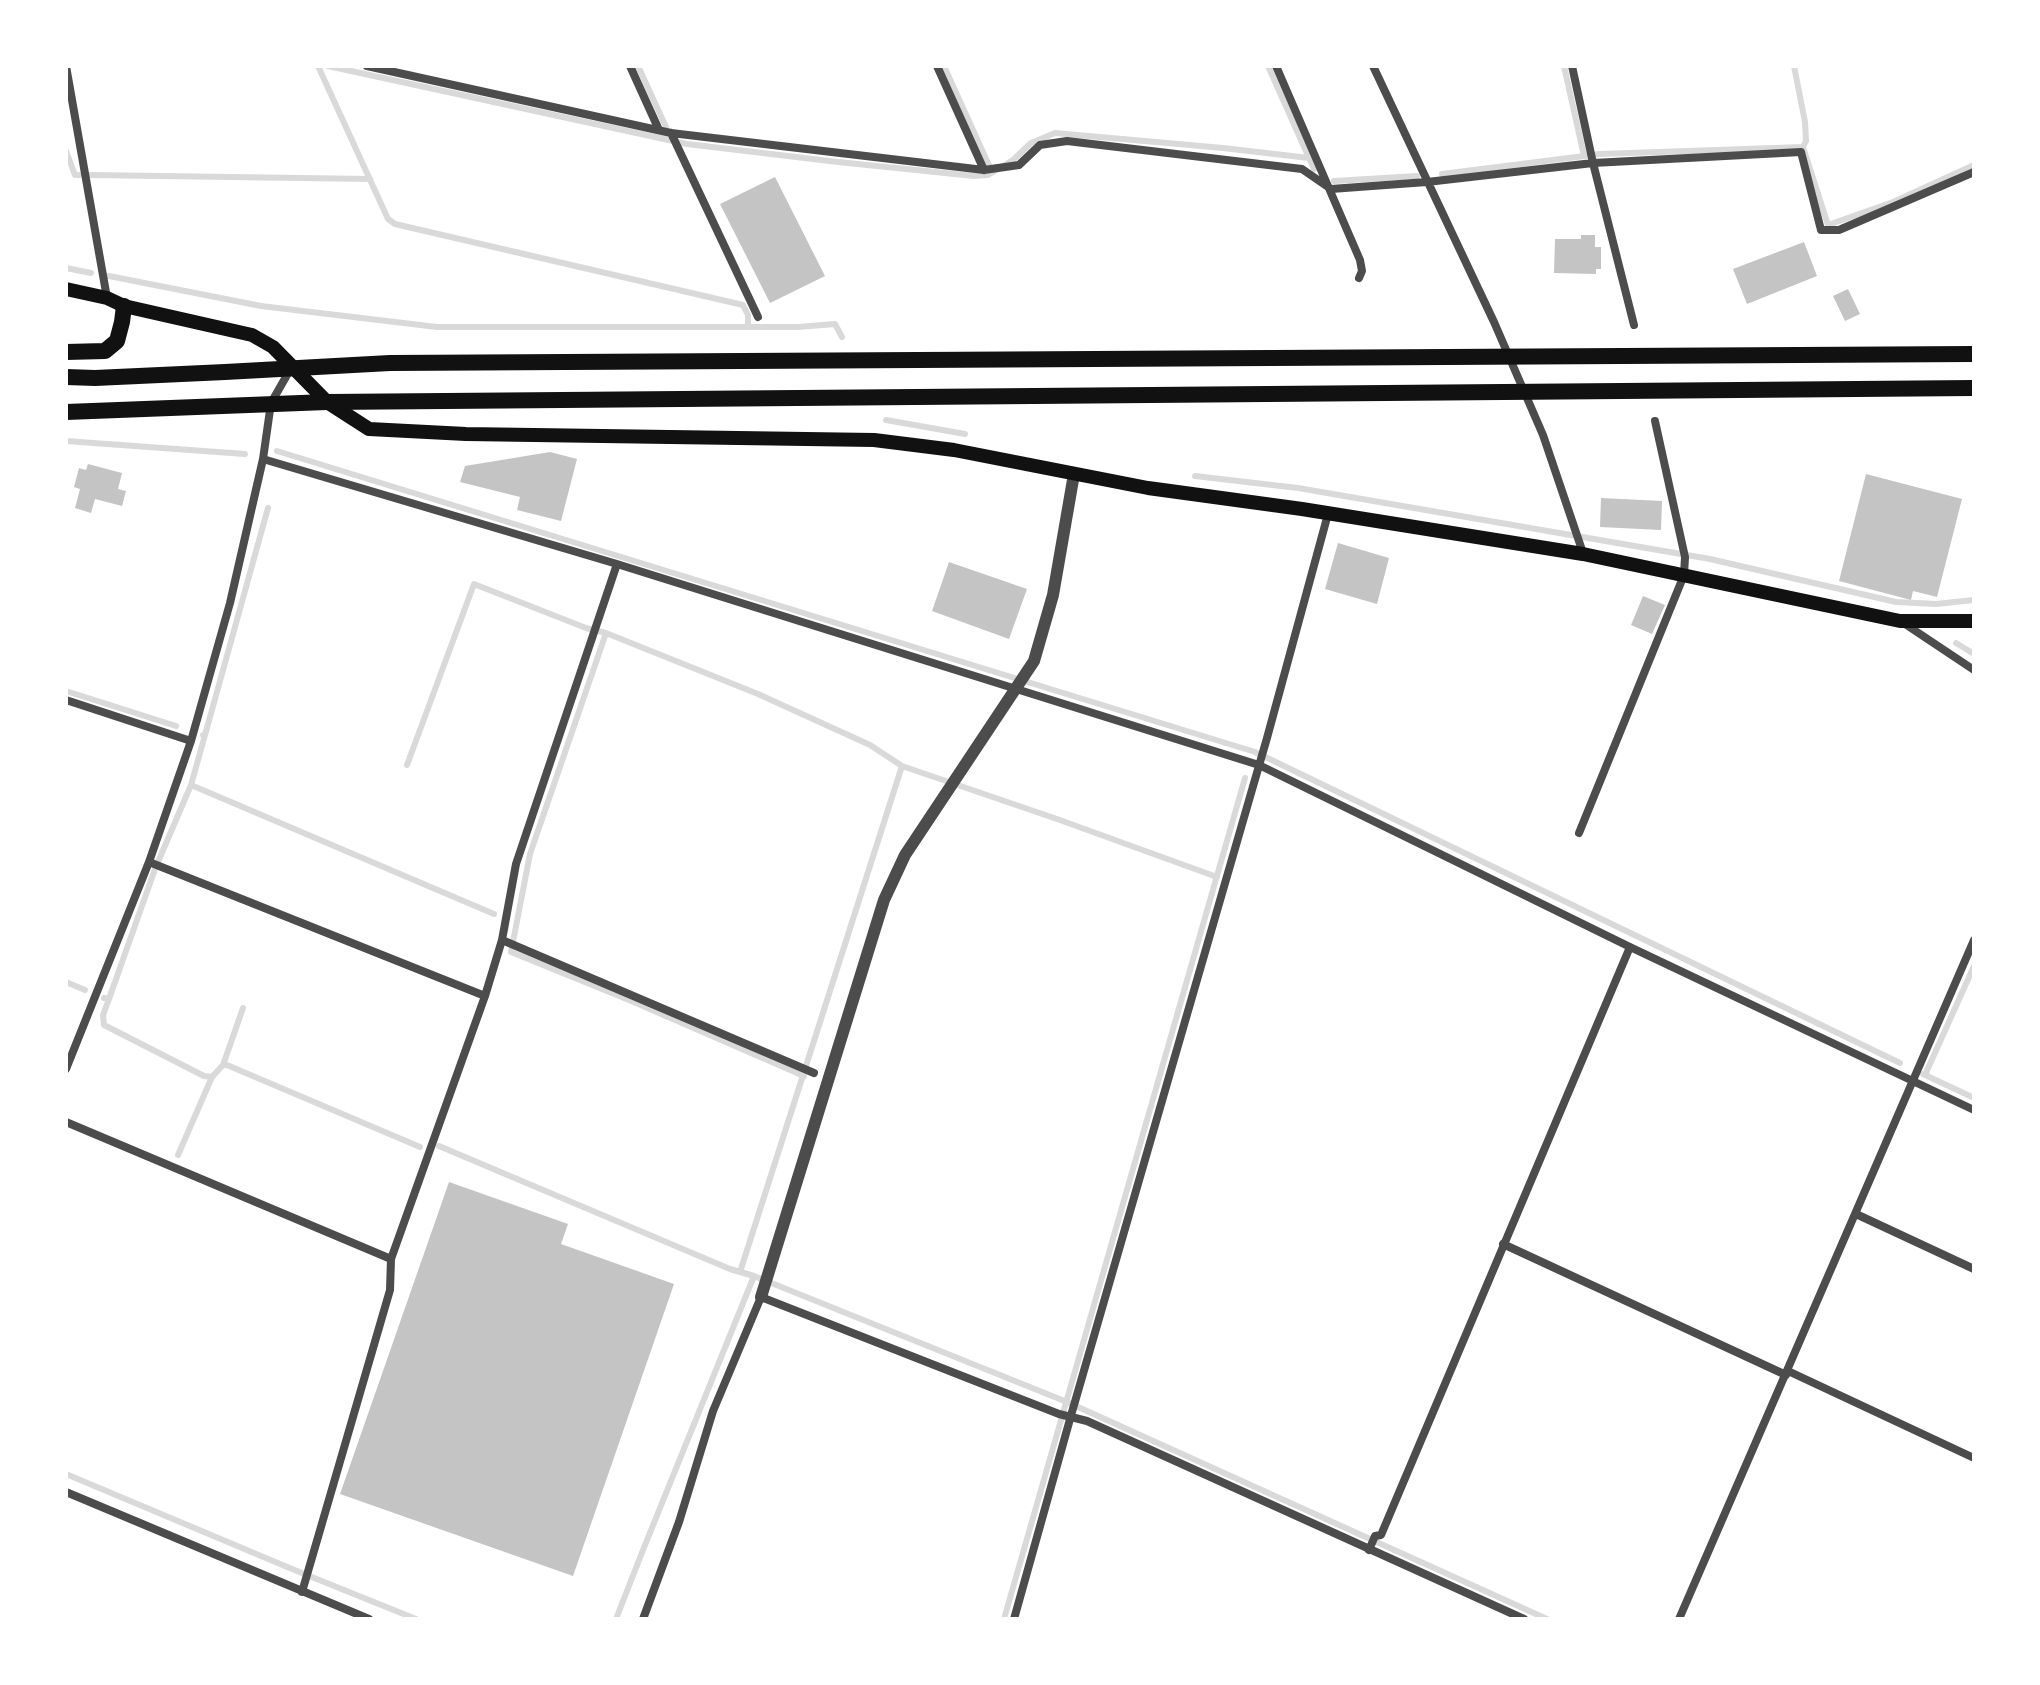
<!DOCTYPE html>
<style>
body{margin:0}
#map{position:relative;width:2040px;height:1685px;overflow:hidden;background:#fff;font-family:Arial,sans-serif}
canvas{display:block}
.frame{position:absolute;inset:0;border:68px solid #fff;pointer-events:none}
</style>
<div id="map">
<canvas width="2040" height="1685"></canvas>
<div class="frame"></div>
</div>
<script>
const ctx = document.querySelector('canvas').getContext('2d');
ctx.lineJoin = 'round';
const shape = rows => new Path2D(rows.map(r => 'M' + r).join(''));
function trace(path, color, width, dash) { ctx.strokeStyle = color; ctx.lineWidth = width; ctx.lineCap = dash ? 'butt' : 'round'; ctx.setLineDash(dash || []); ctx.stroke(path); }
function fill(path, color) { ctx.fillStyle = color; ctx.fill(path, 'evenodd'); }
const stream = shape([
 [318,66,388,219,395,224,743,305,748,315,748,327],
 [328,66,687,144,838,162,974,176,988,175,1013,160,1031,143,1055,133,1223,148,1309,158,1314,169],
 [638,66,666,127],
 [944,66,992,172],
 [1268,66,1309,158],
 [1564,66,1584,156],
 [1794,66,1805,122,1806,141,1803,147],
 [66,151,75,175,79,175],
 [1442,174,1600,154,1803,147,1828,225,1893,202,1974,165],
 [91,175,370,179],
 [1334,181,1417,176],
 [66,268,91,273],
 [109,276,261,306,437,327,798,327,835,324,842,337],
 [886,420,965,434],
 [66,441,245,454],
 [277,451,1255,752,1900,1063],
 [1195,476,1298,488,1710,559,1896,602,1936,604,1974,600],
 [606,633,530,854,511,952,629,1000,804,1076],
 [1956,643,1974,654],
 [66,691,176,726],
 [203,735,205,735,268,508],
 [205,735,191,785,494,914],
 [407,765,474,584,586,628,606,633,758,694,870,745,902,766,1057,819,1217,877],
 [66,982,85,990],
 [104,998,109,999,103,1015,104,1025,204,1076,212,1077,223,1065,227,1065,420,1147],
 [109,999,155,869,191,785],
 [223,1065,243,1008],
 [1923,1074,1974,1098],
 [1925,1075,1974,966],
 [439,1146,730,1269,754,1276,1067,1402,1547,1619],
 [178,1155,212,1077],
 [740,1272,902,766],
 [66,1474,292,1569,416,1619],
 [616,1619,643,1550,754,1276],
 [1004,1619,1245,778]
]);
const building = shape([
 [775,177,825,276,770,303,720,204],
 [1581,235,1595,235,1595,247,1601,247,1601,269,1596,269,1596,274,1554,273,1555,239,1581,239],
 [1804,242,1817,276,1747,304,1733,269],
 [1848,289,1860,314,1845,321,1833,296],
 [550,452,577,459,561,521,517,510,520,497,460,482,465,466],
 [88,464,122,473,118,489,126,491,122,506,95,499,91,513,75,508,80,489,74,487,79,468,86,470],
 [1866,474,1962,499,1937,597,1913,591,1911,600,1839,581],
 [1601,498,1662,501,1661,530,1600,527],
 [1338,543,1389,558,1377,604,1325,589],
 [949,562,1027,589,1009,639,932,611],
 [1643,596,1665,605,1652,634,1631,625],
 [449,1182,568,1224,561,1244,674,1284,573,1576,340,1494]
]);
const minor = shape([
 [66,66,107,298],
 [367,66,671,133,984,170,1019,165,1040,145,1067,141,1302,169,1331,189,1427,182,1593,163,1801,152,1821,230,1839,230,1974,172],
 [630,66,659,130],
 [937,66,984,170],
 [1276,66,1360,260,1362,271,1359,278],
 [1373,66,1494,322,1543,435,1583,553],
 [1572,66,1593,163,1634,325],
 [671,133,758,317],
 [263,459,617,564,1259,765,1630,947,1974,1110],
 [1905,624,1974,670],
 [66,700,191,741],
 [1579,833,1684,575,1685,557,1655,421],
 [149,862,485,996],
 [502,940,814,1073],
 [66,1069,149,862,191,741,230,603,263,459,271,403,291,368],
 [66,1122,391,1259],
 [1856,1214,1974,1269],
 [1503,1244,1786,1375],
 [1788,1371,1974,1458],
 [66,1492,369,1619],
 [1369,1550,1375,1536,1381,1535,1630,947],
 [302,1592,390,1290,391,1259,485,996,502,940,516,864,617,564],
 [643,1619,679,1522,713,1411,761,1297,1059,1414,1087,1421,1524,1619],
 [1014,1619,1072,1412,1267,738,1328,514],
 [1679,1619,1974,940]
]);
const tertiary = shape([
 [761,1297,884,900,905,855,1034,661,1053,595,1074,474]
]);
const secondary = shape([
 [66,289,107,298,124,306,252,335,273,347,327,402,369,429,466,434,874,440,954,450,1148,488,1302,509,1583,554,1900,621,1974,621]
]);
const trunk = shape([
 [66,352,105,351,117,341,122,322,124,306],
 [66,377,95,378,225,372,390,363,1974,354],
 [66,412,327,402,1974,388]
]);
trace(stream, '#d9d9d9', 6);
fill(building, '#c4c4c4');
trace(minor, '#4c4c4c', 8);
trace(tertiary, '#4c4c4c', 12);
trace(secondary, '#111', 14);
trace(trunk, '#111', 16);
</script>
